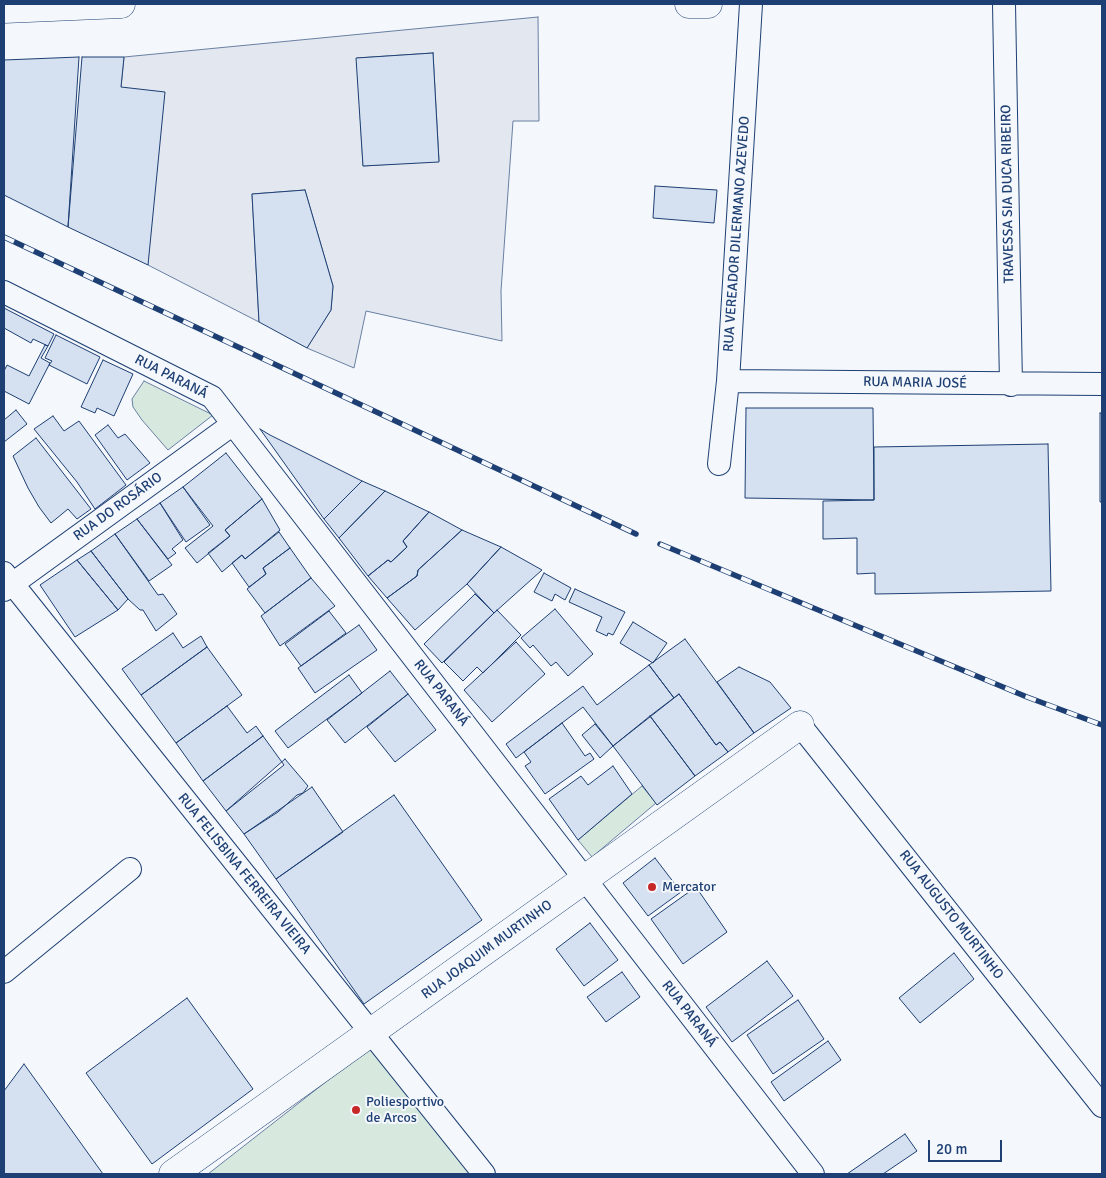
<!DOCTYPE html>
<meta charset="utf-8">
<style>
body{margin:0}
#map{position:relative;width:1106px;height:1178px;overflow:hidden;background:#f4f7fb;font-family:Signika,sans-serif}
canvas{display:block}
.frame{position:absolute;inset:0;border:5px solid #1d3f73;pointer-events:none}
.scale{position:absolute;left:928px;top:1140px;width:74px;height:22px;box-sizing:border-box;border:2px solid #1d3f73;border-top:0;padding-left:6px;font-size:15px;line-height:18px;white-space:nowrap;color:#1d3f73;-webkit-text-stroke:4px #f4f7fb;paint-order:stroke}
</style>
<div id="map">
<canvas width="1106" height="1178"></canvas>
<div class="frame"></div>
<div class="scale">20 m</div>
</div>
<script>
const ctx = document.querySelector('canvas').getContext('2d');
ctx.lineJoin = 'round';
function fill(path, color) { ctx.fillStyle = color; ctx.fill(path, 'evenodd'); }
const shape = rows => new Path2D(rows.map(r => 'M' + r).join(''));
function trace(path, color, width, dash) { ctx.strokeStyle = color; ctx.lineWidth = width; ctx.lineCap = dash ? 'butt' : 'round'; ctx.setLineDash(dash || []); ctx.stroke(path); }
function drawText(font, color, halo, rows, align = 'center') {
  ctx.font = font + ' Signika,sans-serif'; ctx.lineWidth = 4; ctx.setLineDash([]); ctx.textBaseline = 'middle'; ctx.strokeStyle = halo; ctx.fillStyle = color; for (const [text, x, y, turn = 0] of rows) {
    ctx.save(); ctx.translate(x, y); ctx.rotate((+turn || 0) * Math.PI / 180); ctx.textAlign = isNaN(turn) ? turn : align; if (halo) ctx.strokeText(text, 0, 0); ctx.fillText(text, 0, 0); ctx.restore();
  }
}
const green = shape([
 [144,381,213,415,168,450,142,420,133,407,132,399,144,381],
 [642,786,656,803,592,857,578,840,642,786],
 [373,1045,472,1174,208,1174,373,1045]
]);
const parking = shape([
 [538,17,539,121,513,121,501,291,502,341,366,311,354,368,307,348,331,310,333,286,305,190,252,194,259,322,148,265,121,87,124,57,538,17],
 [433,53,439,161,363,166,357,58,433,53]
]);
const building = shape([
 [433,53,439,162,363,166,356,58,433,53],
 [79,57,68,227,4,195,4,60,79,57],
 [82,57,124,57,121,87,165,92,148,265,68,227,82,57],
 [655,186,717,190,714,223,653,218,655,186],
 [305,190,333,286,331,310,307,348,259,322,252,194,305,190],
 [4,308,54,334,48,346,33,339,31,343,4,328,4,308],
 [56,335,100,357,87,384,49,365,52,361,45,358,56,335],
 [45,345,48,346,41,358,50,363,29,404,4,391,4,371,7,365,29,376,45,345],
 [103,360,133,374,114,416,97,408,95,413,81,407,103,360],
 [746,408,873,408,874,500,745,498,746,408],
 [16,410,27,424,4,442,4,420,16,410],
 [1100,413,1102,413,1102,502,1100,502,1100,413],
 [53,416,64,431,79,421,126,485,95,509,77,482,34,429,53,416],
 [108,425,118,438,125,434,150,463,127,480,95,435,108,425],
 [260,429,270,435,362,481,324,519,260,429],
 [36,438,91,509,77,519,68,509,51,523,39,507,28,488,13,456,36,438],
 [1048,444,1051,591,875,594,875,573,857,574,857,538,823,539,823,501,874,500,874,447,1048,444],
 [226,453,262,499,225,530,230,536,197,563,185,548,213,526,183,487,226,453],
 [362,481,385,491,339,538,324,519,362,481],
 [183,487,210,525,186,542,160,503,183,487],
 [385,491,429,512,403,541,407,547,391,562,388,560,368,576,339,538,385,491],
 [262,499,280,530,245,559,242,555,222,572,208,553,230,536,225,530,262,499],
 [160,503,183,540,172,549,176,553,168,559,137,519,160,503],
 [429,512,462,530,418,570,417,576,387,598,368,576,388,560,391,562,407,547,403,541,429,512],
 [137,519,172,565,149,581,115,534,137,519],
 [462,530,501,547,467,584,415,630,387,598,417,576,418,570,462,530],
 [279,532,290,548,263,568,266,574,249,587,232,563,242,555,245,559,279,532],
 [115,534,158,595,163,594,177,614,156,631,143,610,140,610,128,599,91,551,115,534],
 [501,547,542,570,494,613,467,584,501,547],
 [290,548,311,578,265,613,247,589,266,574,263,568,290,548],
 [91,551,128,599,118,610,77,560,91,551],
 [77,560,118,610,75,637,40,585,77,560],
 [544,573,571,588,565,600,555,594,552,601,534,592,544,573],
 [311,578,335,606,280,646,261,616,311,578],
 [575,589,625,612,613,635,608,633,607,636,596,631,602,617,569,602,575,589],
 [475,594,494,613,442,663,424,644,475,594],
 [555,609,593,654,568,676,556,662,551,666,533,645,530,648,521,638,555,609],
 [497,610,521,635,483,673,477,667,463,681,444,662,497,610],
 [329,611,346,633,301,666,285,644,329,611],
 [633,622,667,643,653,663,620,643,633,622],
 [359,625,377,650,315,693,298,668,359,625],
 [173,633,183,648,201,636,207,647,141,695,122,669,173,633],
 [685,639,754,733,728,752,720,742,716,745,679,694,674,698,649,665,685,639],
 [516,642,545,674,492,722,464,690,516,642],
 [207,647,242,695,176,743,141,695,207,647],
 [649,665,674,698,613,746,583,707,516,758,506,744,583,686,597,705,649,665],
 [739,667,770,682,791,708,754,733,717,682,739,667],
 [390,671,408,694,345,743,327,720,390,671],
 [349,675,362,693,288,748,275,731,349,675],
 [408,694,436,730,395,762,367,727,408,694],
 [679,694,716,745,720,742,728,752,695,776,650,716,679,694],
 [227,706,247,733,256,726,263,736,203,781,176,743,227,706],
 [650,716,695,776,657,805,613,746,650,716],
 [562,723,585,756,590,753,594,759,545,794,525,766,531,762,524,752,562,723],
 [595,724,613,746,600,758,582,735,595,724],
 [263,736,284,765,226,811,203,781,263,736],
 [285,759,308,786,303,793,297,795,278,812,244,834,226,811,285,759],
 [613,766,632,794,578,840,549,799,581,776,588,785,613,766],
 [312,787,343,832,276,879,244,834,312,787],
 [394,795,482,920,364,1004,276,879,394,795],
 [655,858,681,892,648,916,623,883,655,858],
 [696,887,727,932,683,964,651,919,696,887],
 [590,923,618,960,584,986,556,949,590,923],
 [954,953,974,979,920,1023,899,998,954,953],
 [767,961,793,996,732,1042,706,1007,767,961],
 [622,972,640,997,606,1022,587,997,622,972],
 [187,998,253,1089,152,1164,86,1073,187,998],
 [798,1000,824,1039,773,1074,747,1035,798,1000],
 [828,1041,841,1060,784,1101,771,1082,828,1041],
 [24,1064,103,1174,4,1174,4,1091,24,1064],
 [905,1134,917,1151,883,1174,847,1174,905,1134]
]);
const street = shape([
 [1004,4,1011,385],
 [4,292,212,397,813,1174],
 [728,381,1102,384],
 [719,464,728,381,751,4],
 [4,573,484,1174],
 [4,590,233,424],
 [800,725,1102,1106],
 [4,972,130,869]
]);
const secondary = shape([
 [173,1174,800,725]
]);
const primary = shape([
 [689,4,708,4],
 [4,9,121,4]
]);
const rail = shape([
 [4,237,636,534],
 [660,544,1027,697,1102,725]
]);
const markers = [
 [652,887,5,"#c62828"],
 [356,1110,5,"#c62828"]
];
const streetNames = [
 ["TRAVESSA SIA DUCA RIBEIRO",1008,194,-91],
 ["RUA VEREADOR DILERMANO AZEVEDO",737,234,-86],
 ["RUA PARANÁ",171,377,27],
 ["RUA MARIA JOSÉ",915,383,1],
 ["RUA DO ROSÁRIO",118,507,-36],
 ["RUA PARANÁ",441,693,52],
 ["RUA FELISBINA FERREIRA VIEIRA",244,874,51],
 ["RUA AUGUSTO MURTINHO",951,915,52],
 ["RUA JOAQUIM MURTINHO",487,950,-36],
 ["RUA PARANÁ",689,1014,52]
];
const poiNames = [
 ["Mercator",662,887],
 ["Poliesportivo",366,1102],
 ["de Arcos",366,1118]
];
fill(green, '#d7e8df');
trace(green, '#687fa3', 1);
fill(parking, '#e3e8f0');
trace(parking, '#687fa3', 1);
fill(building, '#d5e0f0');
trace(building, '#1d3f73', 1);
trace(street, '#1d3f73', 24);
trace(secondary, '#1d3f73', 29);
trace(primary, '#1d3f73', 29);
trace(street, '#f4f7fb', 22);
trace(secondary, '#f4f7fb', 28);
trace(primary, '#f4f7fb', 28);
trace(rail, '#1d3f73', 5.5);
trace(rail, '#f4f7fb', 4, [11]);
for (const [x, y, r, color] of markers) { const dot = new Path2D(); dot.arc(x, y, r, 0, 2 * Math.PI); ctx.fillStyle = color; ctx.fill(dot); trace(dot, '#f4f7fb', 2); }
drawText('14px', '#1d3f73', '#f4f7fb', streetNames);
drawText('14px', '#1d3f73', '#f4f7fb', poiNames, 'left');
</script>
